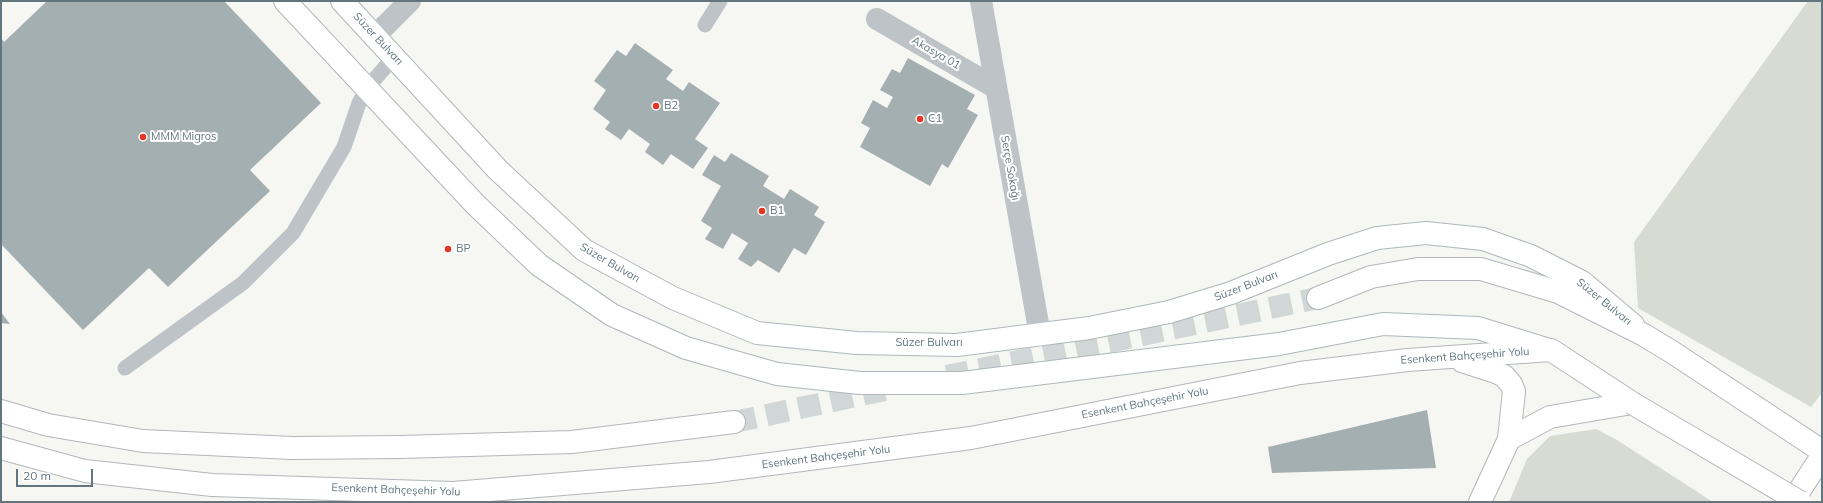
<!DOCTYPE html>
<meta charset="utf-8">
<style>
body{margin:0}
#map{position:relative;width:1823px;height:503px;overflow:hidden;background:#f6f6f3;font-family:Mulish,sans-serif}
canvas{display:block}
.frame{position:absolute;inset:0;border:2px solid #61767e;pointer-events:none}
.scale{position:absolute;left:16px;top:469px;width:77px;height:18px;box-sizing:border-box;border:2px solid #61767e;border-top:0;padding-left:5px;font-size:12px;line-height:14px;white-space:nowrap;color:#61767e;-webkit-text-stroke:3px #fff;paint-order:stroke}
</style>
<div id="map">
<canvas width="1823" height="503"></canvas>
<div class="frame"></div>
<div class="scale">20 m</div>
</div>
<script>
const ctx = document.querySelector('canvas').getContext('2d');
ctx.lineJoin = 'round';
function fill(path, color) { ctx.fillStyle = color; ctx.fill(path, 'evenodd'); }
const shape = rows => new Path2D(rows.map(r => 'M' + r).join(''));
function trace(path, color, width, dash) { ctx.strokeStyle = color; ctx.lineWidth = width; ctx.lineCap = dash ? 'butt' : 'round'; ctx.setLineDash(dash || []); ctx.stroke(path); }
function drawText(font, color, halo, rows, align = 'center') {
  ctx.font = font + ' Mulish,sans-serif'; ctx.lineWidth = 4; ctx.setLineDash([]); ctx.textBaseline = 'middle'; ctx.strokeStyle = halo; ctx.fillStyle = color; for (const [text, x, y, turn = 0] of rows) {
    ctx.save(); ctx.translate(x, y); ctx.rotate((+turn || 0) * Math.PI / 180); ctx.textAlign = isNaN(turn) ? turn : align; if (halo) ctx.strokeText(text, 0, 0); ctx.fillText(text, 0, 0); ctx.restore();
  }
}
const green = shape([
 [1808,1,1822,1,1822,393,1811,407,1638,308,1634,242],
 [1596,429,1617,440,1713,502,1509,502,1527,459,1550,436]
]);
const building = shape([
 [47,1,224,1,321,103,250,170,270,191,168,287,149,268,83,330,1,244,1,38,4,42],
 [635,43,673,70,666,79,683,91,689,82,720,103,695,139,708,148,693,169,671,154,663,165,645,152,650,144,629,129,621,140,605,129,610,122,593,109,606,90,594,81,617,50,626,56],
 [908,58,975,95,967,109,978,115,948,168,942,164,930,186,860,147,870,128,861,123,873,100,887,108,893,97,880,90,892,69,900,73],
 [731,153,769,176,763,186,784,199,790,189,819,207,814,215,825,222,806,255,794,248,779,273,758,260,751,267,738,259,748,243,732,233,723,249,705,239,712,228,701,221,721,186,702,175,714,155,725,162],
 [1,312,10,324,1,323],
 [1427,410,1436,468,1272,473,1268,447]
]);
const primaryTunnel = shape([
 [947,376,1318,298],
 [734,422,894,388]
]);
const lane = shape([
 [705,25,720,1],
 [125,368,243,283,293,233,344,147,359,103,367,88,394,57]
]);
const street = shape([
 [981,1,1040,335],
 [877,19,996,88],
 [375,36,410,1]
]);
const secondary = shape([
 [285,1,475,204,539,265,612,315,686,348,777,374,860,383,962,383,1279,344,1383,324,1478,328,1549,350],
 [342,1,498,170,584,250,673,298,757,333,857,343,957,345,1089,328,1169,312,1231,293,1328,254,1377,238,1426,233,1483,239,1531,256,1582,282,1633,325],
 [1480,502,1509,439]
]);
const primary = shape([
 [1318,298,1371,277,1418,269,1481,269,1558,292,1644,335,1672,352,1822,451],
 [1462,361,1496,372,1504,376,1511,384,1514,391,1509,439],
 [1,411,48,425,143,441,292,448,401,447,572,442,734,422],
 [1509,439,1550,417,1632,403],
 [1,448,85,471,212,485,453,493,709,472,971,438,1300,373,1407,360,1551,350,1632,403]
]);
const highway = shape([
 [1792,502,1822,456]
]);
const primaryBridge = shape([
 [1632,403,1800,502]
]);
const markers = [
 [656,106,4,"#e53524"],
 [920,119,4,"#e53524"],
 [143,137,4,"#e53524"],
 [762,211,4,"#e53524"],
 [448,249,4,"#e53524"]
];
const streetNames = [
 ["Süzer Bulvarı",378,39,47],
 ["Akasya 01",936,53,30],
 ["Serçe Sokağı",1010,168,80],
 ["Süzer Bulvarı",610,263,30],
 ["Süzer Bulvarı",1246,286,-21],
 ["Süzer Bulvarı",1604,302,39],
 ["Süzer Bulvarı",929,343],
 ["Esenkent Bahçeşehir Yolu",1465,356,-4],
 ["Esenkent Bahçeşehir Yolu",1145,403,-11],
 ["Esenkent Bahçeşehir Yolu",826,457,-7],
 ["Esenkent Bahçeşehir Yolu",396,490,2]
];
const poiNames = [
 ["B2",664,106],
 ["C1",928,119],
 ["MMM Migros",151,137],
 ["B1",770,211],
 ["BP",456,249]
];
fill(green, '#d7dbd2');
fill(building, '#a4afb2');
trace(primaryTunnel, '#d1d6d6', 22, [22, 11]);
trace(secondary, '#afb7ba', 24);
trace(primary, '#b1b7ba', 24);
trace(highway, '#b0b6b9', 24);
trace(lane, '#bdc3c6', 15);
trace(street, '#bdc3c6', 22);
trace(secondary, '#fff', 22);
trace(primary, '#fff', 22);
trace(highway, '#fff', 22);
trace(primaryBridge, '#b1b7ba', 24, []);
trace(primaryBridge, '#fff', 22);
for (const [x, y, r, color] of markers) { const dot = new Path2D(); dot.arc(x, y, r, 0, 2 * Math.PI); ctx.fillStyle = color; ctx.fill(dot); trace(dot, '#fff', 1.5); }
drawText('11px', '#61767e', '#fff', streetNames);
drawText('11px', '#61767e', '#fff', poiNames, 'left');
</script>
